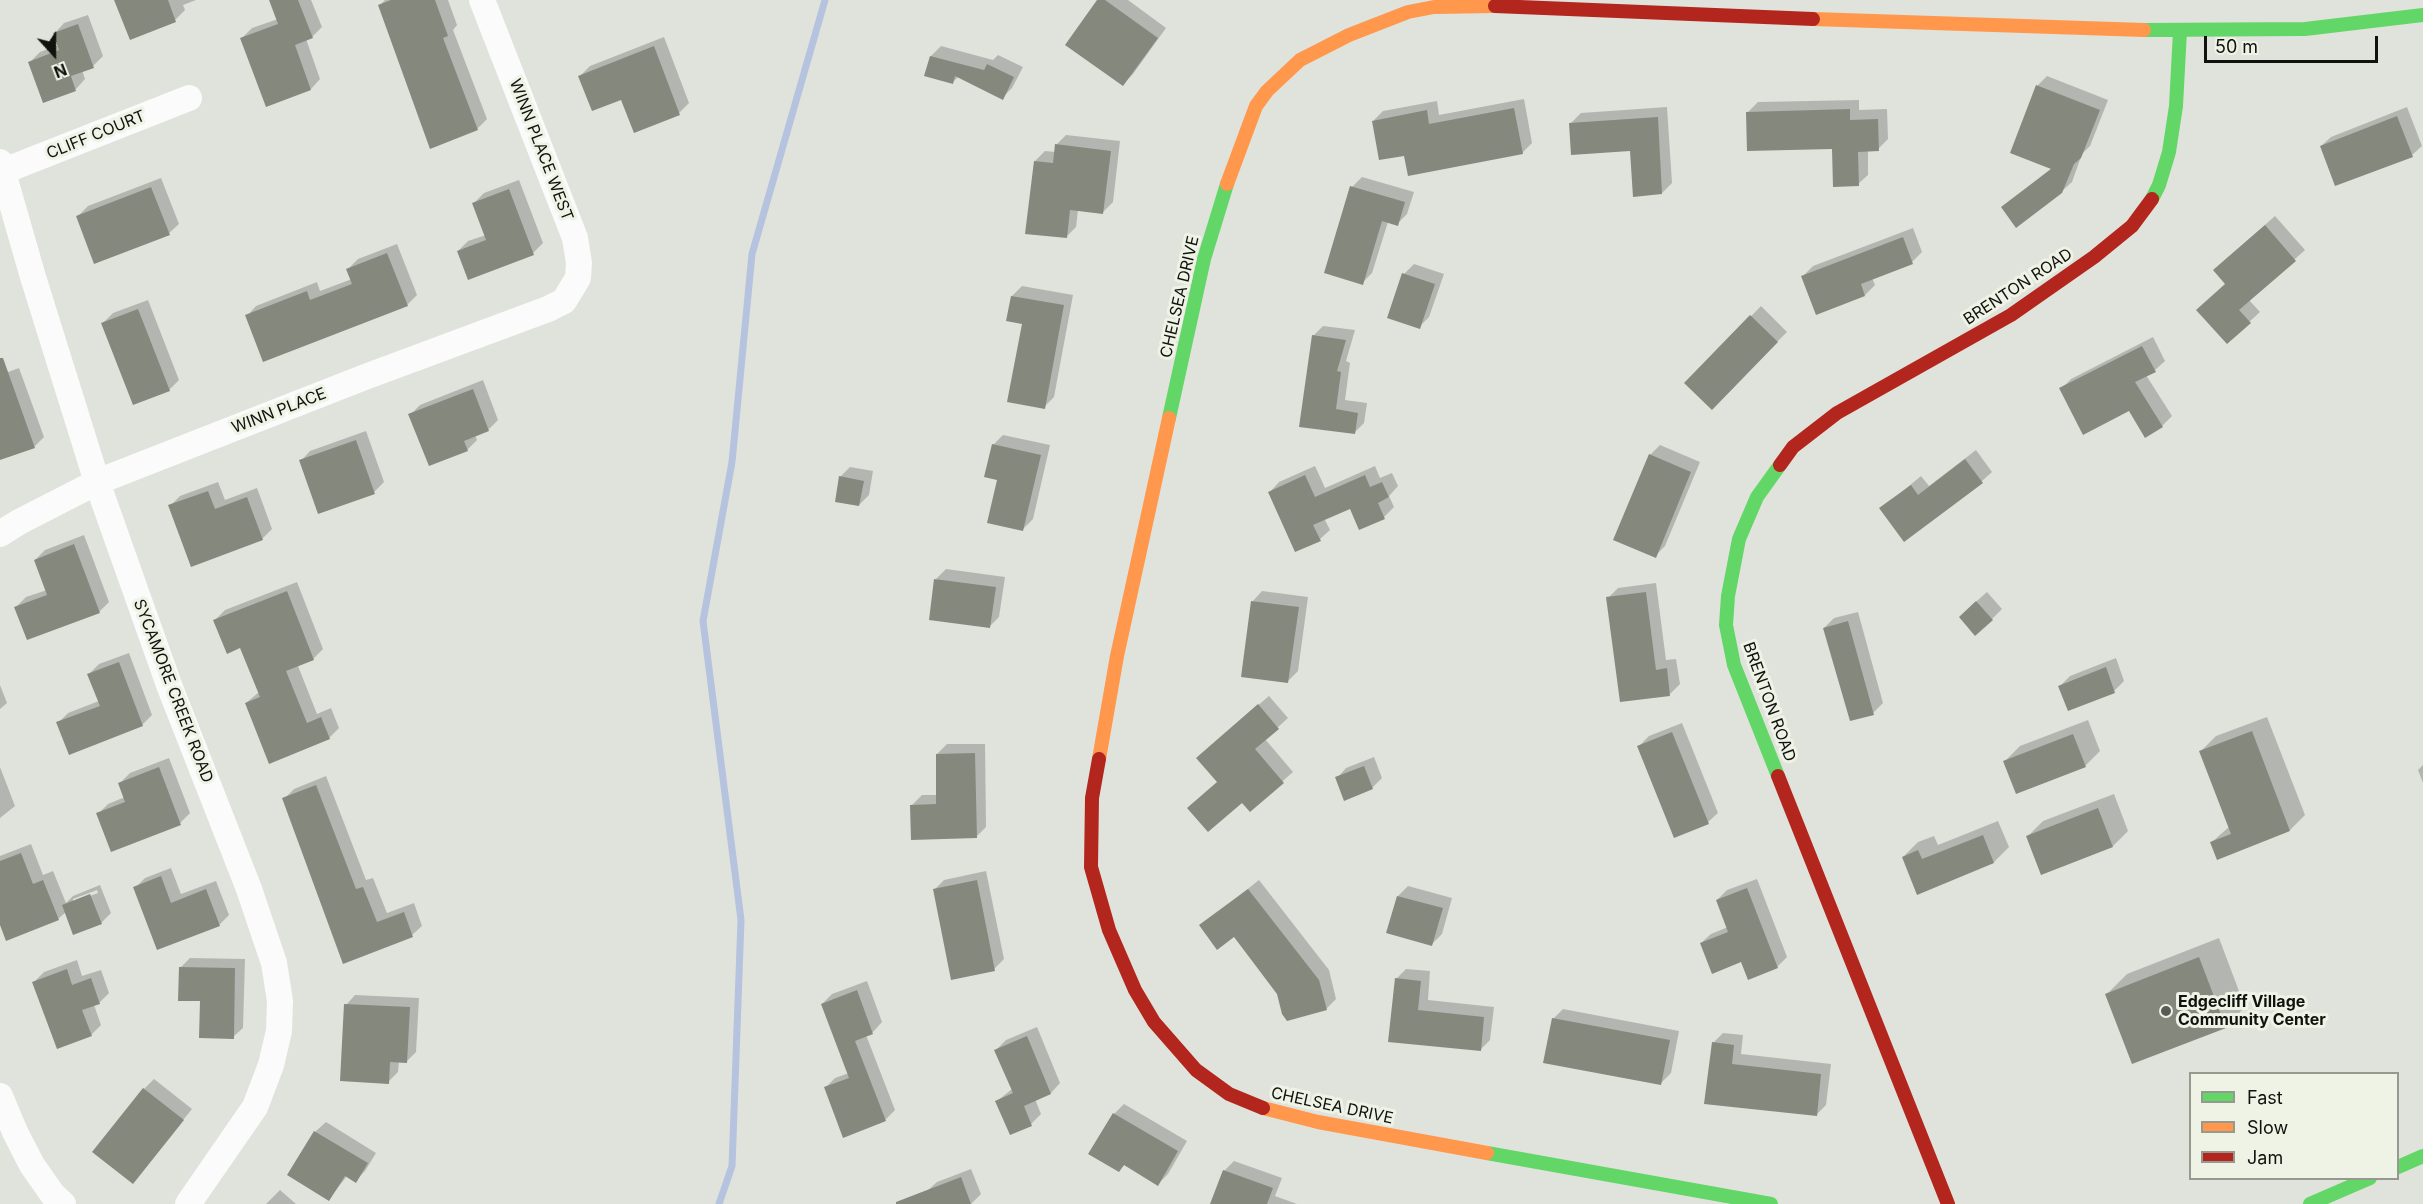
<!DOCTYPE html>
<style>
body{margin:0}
#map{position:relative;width:2423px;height:1204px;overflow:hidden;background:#e0e3dc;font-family:Inter,sans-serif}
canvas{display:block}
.legend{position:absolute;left:2189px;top:1072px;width:210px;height:108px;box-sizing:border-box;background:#eef3e6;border:2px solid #969990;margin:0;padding:8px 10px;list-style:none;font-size:18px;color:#11120e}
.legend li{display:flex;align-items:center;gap:12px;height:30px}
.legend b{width:30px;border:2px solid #969990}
.north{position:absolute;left:24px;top:24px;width:60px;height:60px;-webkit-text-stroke:4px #eef3e6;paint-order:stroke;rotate:159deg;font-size:16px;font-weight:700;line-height:24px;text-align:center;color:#11120e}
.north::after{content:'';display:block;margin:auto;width:21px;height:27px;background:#11120e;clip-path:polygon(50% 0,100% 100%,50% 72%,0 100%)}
.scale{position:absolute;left:2204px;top:36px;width:174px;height:27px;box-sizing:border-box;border:3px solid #11120e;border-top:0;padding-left:8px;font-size:18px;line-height:21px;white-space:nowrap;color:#11120e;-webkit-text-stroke:4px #eef3e6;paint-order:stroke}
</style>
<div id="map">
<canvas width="2423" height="1204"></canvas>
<ul class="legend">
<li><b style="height:8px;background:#63d668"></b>Fast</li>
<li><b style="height:8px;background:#ff974d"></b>Slow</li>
<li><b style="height:8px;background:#b3261e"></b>Jam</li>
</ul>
<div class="north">N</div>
<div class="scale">50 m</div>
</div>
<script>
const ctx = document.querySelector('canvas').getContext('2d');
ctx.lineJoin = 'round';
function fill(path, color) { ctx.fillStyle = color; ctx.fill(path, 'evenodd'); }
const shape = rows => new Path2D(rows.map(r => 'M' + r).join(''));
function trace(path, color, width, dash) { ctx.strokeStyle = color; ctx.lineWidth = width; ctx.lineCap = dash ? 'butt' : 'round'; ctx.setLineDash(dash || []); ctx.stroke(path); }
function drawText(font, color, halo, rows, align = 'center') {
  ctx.font = font + ' Inter,sans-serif'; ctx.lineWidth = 6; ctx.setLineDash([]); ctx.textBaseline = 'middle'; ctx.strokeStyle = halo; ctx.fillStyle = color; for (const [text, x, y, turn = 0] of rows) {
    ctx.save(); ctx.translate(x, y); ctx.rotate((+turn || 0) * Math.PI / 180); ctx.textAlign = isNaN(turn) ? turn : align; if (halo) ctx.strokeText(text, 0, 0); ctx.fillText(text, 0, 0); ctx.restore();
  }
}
const shadow = shape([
 [121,0,196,0,183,5,185,10,175,20],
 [278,0,311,0,322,27,312,37,306,39,320,79,311,89,242,38,252,28,278,19],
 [385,0,448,0,457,25,453,30,487,119,477,129,380,5],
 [1099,0,1128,0,1166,28,1133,74,1123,84],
 [88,15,103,56,93,66,82,70,85,79,76,89,44,101,30,62,40,52,59,45,55,33,64,23],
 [664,37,689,103,679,113,635,131,622,98,580,76,590,66],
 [941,46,993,60,998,55,1023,67,1012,88,1002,98,959,76,953,82,926,75,931,56],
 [2047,76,2108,100,2090,146,2082,154,2072,182,2061,192,2003,207,2052,168,2037,86],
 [1524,99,1532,143,1522,153,1406,154,1373,121,1383,111,1437,101,1439,115],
 [1859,100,1859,110,1887,109,1888,139,1878,149,1868,150,1868,175,1858,184,1834,147,1748,112,1758,102],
 [1667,107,1672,183,1662,193,1632,150,1571,123,1581,113],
 [2407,107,2422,146,2412,155,2321,146,2331,137],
 [1066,135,1120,141,1113,202,1103,212,1078,210,1076,227,1066,237,1035,161,1045,151,1056,152,1056,145],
 [1362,177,1414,192,1407,214,1397,224,1388,222,1372,273,1362,283,1352,187],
 [161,178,179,224,169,233,78,216,88,206],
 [519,180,543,243,533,253,458,251,468,241,486,235,474,203,484,193],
 [2275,216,2305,250,2249,300,2260,312,2227,342,2225,260],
 [1913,228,1922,252,1912,262,1872,278,1875,285,1865,295,1817,313,1803,276,1813,266],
 [397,244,417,295,407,305,247,316,256,306,317,282,320,291,352,279,348,269,358,259],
 [1414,264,1444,274,1429,317,1419,327,1404,274],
 [1022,286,1073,295,1054,397,1044,407,1023,322,1012,296],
 [148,300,179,380,169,390,103,323,113,313],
 [1761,306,1787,332,1712,407,1686,383],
 [1323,326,1355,330,1346,361,1350,363,1345,400,1367,403,1364,423,1354,433,1301,425,1313,336],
 [2153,337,2165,361,2155,370,2146,375,2172,416,2162,426,2146,436,2129,409,2061,389,2071,379],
 [19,368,44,437,34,447,0,459,0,375],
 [483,380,498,420,488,430,475,435,477,440,467,450,410,415,420,405],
 [366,431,384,482,374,492,301,461,310,451],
 [1003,435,1050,445,1033,519,1023,529,993,445],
 [1660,445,1700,462,1665,546,1655,556,1650,455],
 [1976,450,1992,472,1982,481,1905,540,1881,509,1921,476,1929,486],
 [1315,466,1325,488,1375,466,1380,478,1392,473,1398,486,1389,496,1394,507,1384,517,1350,507,1324,518,1330,530,1320,539,1270,492,1279,482],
 [850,467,873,471,869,495,859,505,840,477],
 [218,482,225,500,257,488,272,529,262,539,170,506,180,496],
 [84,535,109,602,99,612,16,607,26,597,47,590,35,560,45,550],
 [946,569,1005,577,999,617,989,627,936,579],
 [297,582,323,649,313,659,298,666,317,714,331,708,339,728,329,738,246,703,259,692,241,646,215,620,225,610],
 [1656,583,1666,660,1676,659,1680,684,1670,694,1608,598,1618,588],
 [1262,591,1308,597,1298,671,1288,681,1253,601],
 [1987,592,2002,609,1992,619,1970,607],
 [1858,612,1883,703,1873,713,1824,628,1834,618],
 [129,653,152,715,142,725,58,723,68,713,99,701,89,674,99,664],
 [2116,658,2124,681,2114,691,2069,709,2060,686,2070,676],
 [0,685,7,703,0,709],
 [1269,696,1288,718,1265,739,1293,772,1250,810,1218,781,1208,748],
 [2267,717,2305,815,2290,830,2212,842,2230,826,2201,751,2216,736],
 [2088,720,2100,751,2085,766,2005,761,2020,746],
 [1682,723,1718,813,1708,822,1639,746,1649,736],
 [947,744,985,744,986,827,976,837,912,805,922,795,938,795,937,754],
 [1374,757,1382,778,1372,788,1337,778,1346,768],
 [169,758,190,813,180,823,98,814,108,804,125,797,120,783,130,773],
 [2423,765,2423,783,2418,770],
 [0,767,15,806,0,818],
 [326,776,366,880,373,878,387,913,414,903,422,926,412,935,344,962,284,799,294,789],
 [2114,794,2128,831,2113,846,2042,873,2028,836,2043,821],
 [1998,821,2009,847,1994,862,1918,893,1903,857,1918,842,1934,836,1938,845],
 [31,844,43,875,53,871,66,903,73,896,100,885,111,913,101,923,66,912,58,919,0,921,0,856],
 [97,890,98,893,73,902,73,899],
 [171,868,181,894,216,881,229,915,219,925,135,888,145,878],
 [986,871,1004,959,994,969,934,890,944,880],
 [1757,879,1787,957,1777,967,1742,960,1701,943,1711,934,1728,927,1717,900,1727,890],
 [1259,880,1329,970,1336,999,1326,1009,1278,993,1234,935,1201,926],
 [1408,886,1452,898,1442,934,1432,944,1398,896],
 [2219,938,2245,1007,2225,1027,2107,994,2127,974],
 [190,958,245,959,243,1028,233,1037,202,1000,180,968],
 [77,960,82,976,101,970,109,993,99,1003,94,1005,101,1025,91,1035,34,982,44,972],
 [1406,969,1430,971,1428,1000,1494,1007,1490,1040,1480,1050,1390,1041,1396,979],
 [867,981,882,1022,873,1032,866,1035,895,1110,885,1120,825,1088,835,1078,849,1073,822,1004,832,994],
 [355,995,419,998,416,1052,406,1062,399,1061,398,1072,388,1082,346,1005],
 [1563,1009,1679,1031,1671,1073,1661,1083,1553,1019],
 [1037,1027,1060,1083,1051,1093,1035,1099,1041,1114,1031,1124,1010,1133,997,1101,1012,1089,996,1050,1006,1040],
 [1723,1033,1743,1035,1741,1054,1831,1064,1826,1105,1816,1115,1706,1103,1713,1043],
 [154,1079,192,1109,133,1182,144,1089],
 [1124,1104,1187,1141,1168,1174,1158,1184,1125,1164,1119,1170,1114,1114],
 [326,1122,376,1153,365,1171,355,1181,347,1176,329,1199,289,1175,316,1131],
 [1234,1161,1282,1178,1275,1196,1297,1204,1212,1204,1224,1171],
 [971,1169,981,1194,971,1204,932,1204,927,1191,937,1182],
 [280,1190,296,1204,266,1204]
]);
const stream = shape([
 [719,1204,732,1166,741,920,703,621,732,462,752,254,825,0]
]);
const building = shape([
 [114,0,168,0,176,22,130,40],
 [269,0,298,0,313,38,295,45,311,90,266,107,240,38,278,24],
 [391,0,435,0,448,36,443,38,478,130,430,149,378,5],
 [1097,0,1105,0,1158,38,1123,86,1065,45],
 [78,24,94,68,71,76,76,91,43,103,28,62,59,50,53,33],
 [654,46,680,115,634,133,621,100,592,111,578,76],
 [930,56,984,70,987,64,1014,77,1003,100,955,76,953,84,924,76],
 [2036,85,2100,110,2081,158,2074,164,2062,193,2016,228,2001,207,2051,169,2010,153],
 [1514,108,1523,154,1408,176,1404,156,1379,160,1372,121,1427,110,1429,124],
 [1850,109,1850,120,1878,119,1879,151,1858,152,1859,186,1833,187,1832,149,1747,151,1746,112],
 [2397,116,2413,157,2335,186,2320,146],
 [1658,117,1662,194,1633,197,1630,151,1571,155,1569,123],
 [1055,144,1111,151,1103,214,1070,210,1067,238,1025,234,1034,161,1053,163],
 [1350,186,1405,202,1398,226,1382,221,1363,285,1324,273],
 [151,187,170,235,94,264,76,216],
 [509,189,534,255,468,280,457,251,486,240,472,203],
 [2265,225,2296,261,2239,310,2251,323,2227,344,2196,310,2225,284,2213,270],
 [1903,237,1913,264,1861,284,1865,296,1816,315,1801,276],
 [387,253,408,306,263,362,245,315,307,291,310,300,352,284,346,269],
 [1402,273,1435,284,1420,329,1387,318],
 [1011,296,1064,305,1045,409,1007,402,1022,324,1006,321],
 [138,309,170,391,133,405,101,323],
 [1750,315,1778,342,1712,410,1684,383],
 [1312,335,1346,340,1337,371,1341,372,1336,409,1358,413,1355,434,1299,427],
 [2142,346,2156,372,2135,382,2163,427,2145,438,2129,411,2083,435,2059,388],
 [0,358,3,358,35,448,0,460],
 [473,389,489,431,464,441,468,451,429,466,408,414],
 [356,440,375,494,318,514,299,460],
 [992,444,1041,455,1023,531,987,523,997,480,984,477],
 [1649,454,1691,472,1656,558,1613,540],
 [1965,459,1983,483,1904,542,1879,508,1911,485,1918,495],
 [1305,475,1315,497,1365,475,1370,487,1382,482,1389,497,1378,503,1385,519,1359,530,1350,509,1313,525,1321,541,1295,552,1268,492],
 [839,476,864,481,859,506,835,502],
 [208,491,215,509,247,497,263,540,191,567,168,505],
 [74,544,100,613,27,640,14,607,47,595,34,560],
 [934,579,996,587,990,628,929,620],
 [287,591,314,660,286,671,307,723,321,717,330,739,269,764,245,703,260,697,240,648,227,654,213,620],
 [1646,592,1656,670,1667,668,1670,696,1620,702,1606,597],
 [1251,601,1299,607,1288,683,1241,677],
 [1976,601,1993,620,1975,636,1959,617],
 [1848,621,1874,715,1850,721,1823,628],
 [119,662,143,726,69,755,56,722,100,706,87,674],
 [2106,667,2115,693,2068,711,2058,686],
 [1258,704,1279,729,1255,749,1284,783,1250,812,1242,803,1208,832,1187,808,1217,782,1196,758],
 [2252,731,2290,831,2217,860,2210,842,2231,834,2199,751],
 [1672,732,1709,824,1674,838,1637,746],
 [2073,734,2086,767,2016,794,2003,761],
 [975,753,977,838,911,840,910,805,936,804,936,754],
 [1364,766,1373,789,1344,801,1335,777],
 [159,767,181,825,111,852,96,813,125,802,118,783],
 [316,785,356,889,363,887,377,922,404,912,413,937,343,964,282,798],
 [2098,808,2113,847,2041,875,2026,836],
 [1983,835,1994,863,1917,895,1902,857,1918,850,1922,859],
 [21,853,33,884,43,880,59,920,6,941,0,925,0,861],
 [161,876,171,903,206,889,220,926,157,950,133,887],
 [977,880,995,971,951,980,933,889],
 [1747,888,1778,968,1748,980,1741,962,1712,974,1700,943,1728,932,1716,900],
 [1248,889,1319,980,1327,1010,1287,1021,1282,1014,1277,994,1234,937,1217,950,1199,925],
 [90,894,102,924,73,935,62,905],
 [1397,896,1443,908,1432,946,1386,933],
 [2199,957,2226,1028,2132,1064,2105,994],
 [179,967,235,968,234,1039,199,1038,200,1001,178,1001],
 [67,969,72,985,91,978,100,1004,82,1010,92,1036,57,1049,32,982],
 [1395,978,1421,981,1418,1010,1484,1017,1481,1051,1388,1042],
 [857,990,873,1034,855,1041,886,1121,843,1138,824,1087,849,1078,821,1004],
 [344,1004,410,1007,407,1063,390,1062,389,1084,340,1081],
 [1552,1018,1670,1040,1661,1085,1543,1063],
 [1027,1036,1051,1094,1024,1106,1032,1126,1010,1135,995,1101,1013,1093,994,1050],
 [1712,1042,1734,1045,1732,1064,1821,1074,1817,1116,1704,1104],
 [143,1088,184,1120,133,1184,92,1152],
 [1113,1113,1178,1151,1158,1186,1124,1165,1119,1172,1088,1154],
 [314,1131,368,1163,356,1183,345,1176,329,1201,287,1175],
 [1223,1170,1273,1188,1267,1204,1210,1204],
 [961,1177,971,1204,896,1204,896,1202]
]);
const street = shape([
 [0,162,33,277,97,482,169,685,249,889,274,963,280,1001,279,1031,271,1065,255,1107,188,1204],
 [4,171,189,98],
 [0,534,19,522,97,482,365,377,548,309,564,301,578,278,579,263,575,238,482,0],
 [0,1096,15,1132,32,1165,53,1195,63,1204]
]);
const fast = shape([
 [2144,30,2305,29,2423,15],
 [2152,199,2159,185,2169,152,2176,106,2180,31],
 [1169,418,1204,259,1227,184],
 [1778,776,1734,665,1726,625,1728,596,1739,539,1757,497,1780,465],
 [1487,1153,1771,1204],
 [2398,1167,2423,1156],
 [2310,1204,2370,1178]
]);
const slow = shape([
 [1813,19,2144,30],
 [1227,184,1256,106,1267,91,1300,60,1349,35,1408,12,1434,7,1495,6],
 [1099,759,1117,656,1169,418],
 [1263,1108,1318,1122,1487,1153]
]);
const jam = shape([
 [1495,6,1813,19],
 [1780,465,1793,447,1837,413,2011,315,2094,257,2132,226,2152,199],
 [1099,759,1092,798,1091,867,1109,930,1135,990,1154,1022,1196,1070,1229,1094,1263,1108],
 [1778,776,1948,1204]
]);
const markers = [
 [2166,1011,6,"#595b56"]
];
const streetNames = [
 ["CLIFF COURT",96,135,-22],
 ["WINN PLACE WEST",541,150,69],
 ["BRENTON ROAD",2018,287,-33],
 ["CHELSEA DRIVE",1180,297,-77],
 ["WINN PLACE",279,411,-21],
 ["SYCAMORE CREEK ROAD",173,691,69],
 ["BRENTON ROAD",1769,702,70],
 ["CHELSEA DRIVE",1332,1106,12]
];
const poiNames = [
 ["Edgecliff Village",2178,1002],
 ["Community Center",2178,1020]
];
fill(shadow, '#0003');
trace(stream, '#b6c3de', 7);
fill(building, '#84887d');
trace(street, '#fafbfa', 26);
trace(fast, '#63d668', 14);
trace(slow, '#ff974d', 14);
trace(jam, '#b3261e', 14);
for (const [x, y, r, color] of markers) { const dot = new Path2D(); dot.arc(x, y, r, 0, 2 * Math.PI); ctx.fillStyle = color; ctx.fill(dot); trace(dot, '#eef3e6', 2); }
drawText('16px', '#11120e', '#eef3e6', streetNames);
drawText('bold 16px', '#11120e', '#eef3e6', poiNames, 'left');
</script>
